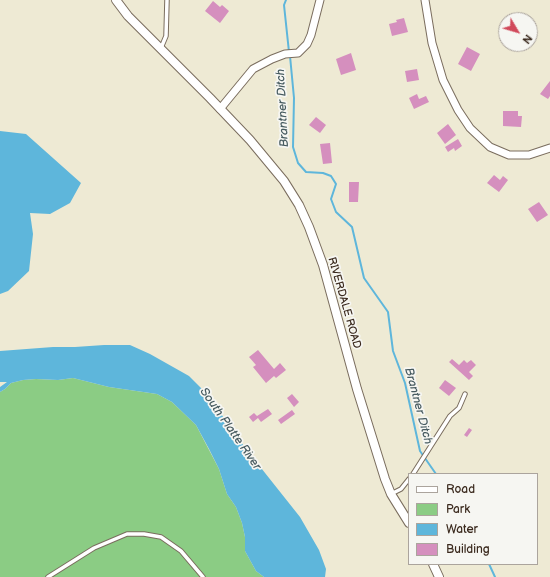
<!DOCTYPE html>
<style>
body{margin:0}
#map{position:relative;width:550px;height:577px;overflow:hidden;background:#eeead4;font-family:"Balsamiq Sans",sans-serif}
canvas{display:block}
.legend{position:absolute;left:408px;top:473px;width:130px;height:92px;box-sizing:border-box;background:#f6f6f2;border:1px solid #aba49d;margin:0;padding:5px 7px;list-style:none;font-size:12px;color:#3b2a1e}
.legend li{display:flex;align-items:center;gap:8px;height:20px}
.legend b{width:20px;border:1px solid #aba49d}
.north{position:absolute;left:498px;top:12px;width:40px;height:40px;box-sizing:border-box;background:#f6f6f2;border:1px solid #aba49d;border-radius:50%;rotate:128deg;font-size:11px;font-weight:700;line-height:16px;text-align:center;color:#3b2a1e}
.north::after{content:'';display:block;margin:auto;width:14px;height:18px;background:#d1495b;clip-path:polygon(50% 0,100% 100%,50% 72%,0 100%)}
</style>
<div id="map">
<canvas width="550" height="577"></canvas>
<ul class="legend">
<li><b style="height:5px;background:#fff"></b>Road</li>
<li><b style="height:11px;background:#8bcc84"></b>Park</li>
<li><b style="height:11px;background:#5eb6db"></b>Water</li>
<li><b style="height:11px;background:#d58fbe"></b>Building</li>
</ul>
<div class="north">N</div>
</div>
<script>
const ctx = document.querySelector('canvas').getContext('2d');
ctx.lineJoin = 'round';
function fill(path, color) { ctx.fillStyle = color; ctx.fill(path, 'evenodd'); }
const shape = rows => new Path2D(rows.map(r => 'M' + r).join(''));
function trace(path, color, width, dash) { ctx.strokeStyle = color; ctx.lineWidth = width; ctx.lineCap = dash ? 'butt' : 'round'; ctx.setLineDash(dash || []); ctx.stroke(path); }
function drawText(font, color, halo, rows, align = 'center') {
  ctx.font = font + ' "Balsamiq Sans",sans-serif'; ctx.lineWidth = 3.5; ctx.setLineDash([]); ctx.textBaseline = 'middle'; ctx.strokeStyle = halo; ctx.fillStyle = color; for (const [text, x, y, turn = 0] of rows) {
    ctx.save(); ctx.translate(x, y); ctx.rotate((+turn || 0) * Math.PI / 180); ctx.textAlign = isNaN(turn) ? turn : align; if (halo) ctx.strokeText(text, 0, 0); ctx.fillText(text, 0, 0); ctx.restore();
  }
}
const green = shape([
 [73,378,109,387,157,394,172,402,196,425,219,469,227,494,236,507,242,523,245,537,245,551,256,571,264,577,0,577,0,392,5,389,11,383,23,380,36,379,58,380]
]);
const water = shape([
 [0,131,26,134,81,183,70,203,50,214,30,213,33,234,29,271,8,291,0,294],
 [104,345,130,345,150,354,189,376,207,394,246,449,300,517,319,550,326,569,325,577,264,577,256,571,245,551,245,537,242,523,236,507,227,494,219,469,209,449,196,425,172,402,157,394,109,387,73,378,58,380,36,379,23,380,11,383,5,389,0,392,0,387,7,382,0,382,0,351,53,347,75,347]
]);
const stream = shape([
 [286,0,284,5,289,52],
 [290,56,294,98,293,147,298,163,306,172,323,173,331,176,336,184,331,199,336,212,352,227,364,278,388,312,393,351,405,383,420,451,436,474],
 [489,564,495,577]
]);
const building = shape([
 [213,1,220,7,222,5,229,11,220,23,205,11],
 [404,18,408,32,392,36,389,24,397,22,396,20],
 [467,47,480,54,471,71,458,64],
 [351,53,356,70,341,75,336,59],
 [417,69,419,80,407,82,405,71],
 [550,81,550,96,548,99,540,94],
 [417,94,419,99,426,96,429,102,414,109,409,98],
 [503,111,518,111,518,116,522,116,521,127,503,126],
 [316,117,326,125,320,133,309,125],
 [448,124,456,135,445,144,437,133],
 [458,139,462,146,455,151,454,148,448,152,445,147],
 [330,143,332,163,323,164,320,144],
 [494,175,500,180,503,176,508,180,499,192,487,183],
 [349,182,359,182,358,202,349,202],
 [539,202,548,215,537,222,528,209],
 [258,350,274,369,280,363,286,370,276,378,274,376,266,383,253,367,256,365,249,357],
 [452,359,459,365,464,360,467,363,471,360,476,365,469,372,473,376,469,380,449,362],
 [445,380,456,388,449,396,439,388],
 [292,394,299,402,294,407,287,398],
 [268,409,272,414,261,422,258,418,253,422,249,417,254,413,257,416],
 [292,410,295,414,281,424,278,420],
 [469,428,472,430,467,437,464,435]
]);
const service = shape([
 [161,48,166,36,167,0],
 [413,474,450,416,459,408,465,394],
 [391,494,401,489,409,479],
 [48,577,94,548,127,534,144,534,161,537,181,551,203,577]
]);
const minor = shape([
 [425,0,432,43,443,80,458,110,470,128,490,147,509,155,529,155,550,148],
 [220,109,253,69,272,59,285,54,298,53,307,44,311,35,320,0]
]);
const tertiary = shape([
 [116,0,128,16,210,98,250,140,284,181,299,205,309,227,323,265,357,389,385,479,391,494,409,523],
 [433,564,439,577]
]);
const streetNames = [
 ["RIVERDALE ROAD",344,303,74]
];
const waterNames = [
 ["Brantner Ditch",283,108,-93],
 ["Brantner Ditch",418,406,75],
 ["South Platte River",230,429,55]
];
fill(green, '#8bcc84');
fill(water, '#5eb6db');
trace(stream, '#5eb6db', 2);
fill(building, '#d58fbe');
trace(service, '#7a6d5e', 5.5);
trace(minor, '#7a6d5e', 9);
trace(tertiary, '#7a6d5e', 10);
trace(service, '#fff', 3.5);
trace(minor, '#fff', 7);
trace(tertiary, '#fff', 8);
drawText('11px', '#3b2a1e', '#f6f6f2', streetNames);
drawText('italic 12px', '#475b60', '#f6f6f2', waterNames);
</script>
